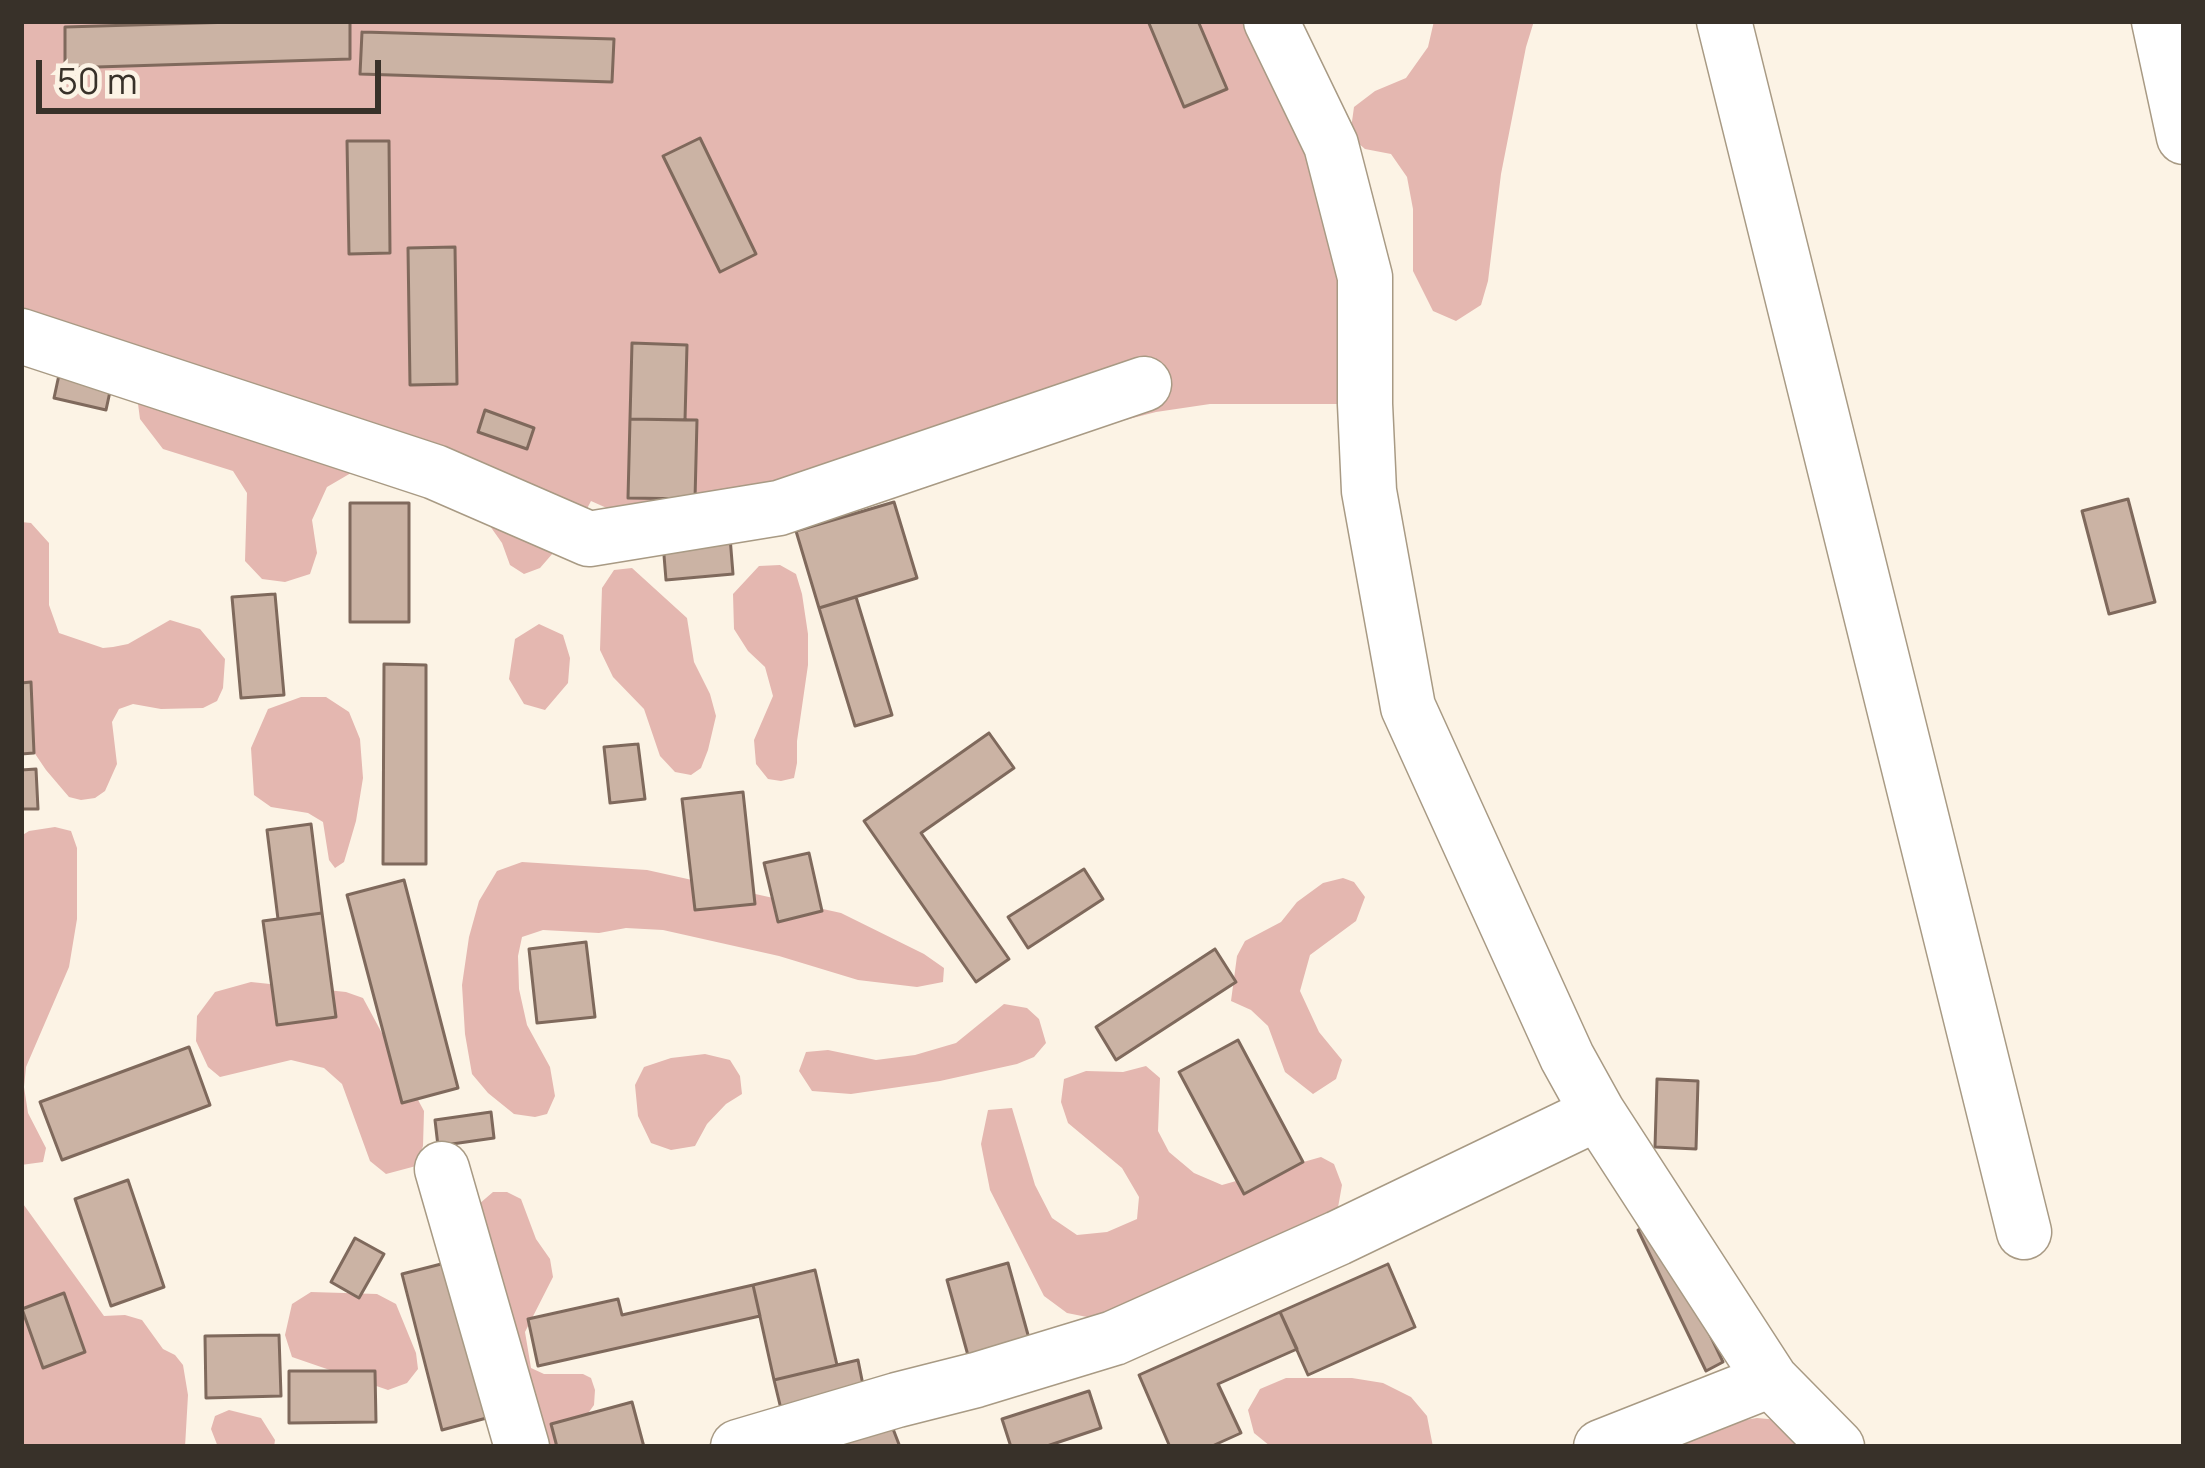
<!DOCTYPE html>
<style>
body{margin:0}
#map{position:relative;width:2205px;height:1468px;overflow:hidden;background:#fcf3e5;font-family:Manrope,sans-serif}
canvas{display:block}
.frame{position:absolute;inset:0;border:24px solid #383129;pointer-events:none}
.scale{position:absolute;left:36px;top:60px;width:345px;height:54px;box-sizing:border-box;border:6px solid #383129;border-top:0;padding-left:15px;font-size:36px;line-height:42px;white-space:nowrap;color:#383129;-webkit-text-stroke:9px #fcf3e5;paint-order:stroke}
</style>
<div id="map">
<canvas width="2205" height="1468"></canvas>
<div class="frame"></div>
<div class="scale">50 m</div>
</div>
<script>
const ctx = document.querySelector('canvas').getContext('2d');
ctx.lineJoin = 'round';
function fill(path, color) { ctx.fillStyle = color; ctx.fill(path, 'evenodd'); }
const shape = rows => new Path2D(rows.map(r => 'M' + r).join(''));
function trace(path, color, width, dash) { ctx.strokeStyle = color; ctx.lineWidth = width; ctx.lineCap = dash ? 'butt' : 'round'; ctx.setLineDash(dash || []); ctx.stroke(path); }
const green = shape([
 [21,21,1271,21,1331,145,1365,404,1210,404,1156,412,993,454,627,517,591,501,580,522,540,568,524,574,510,565,502,543,490,526,466,512,442,492,351,473,327,487,312,520,317,553,310,574,285,582,262,579,245,561,247,493,233,471,163,449,140,419,137,396,21,328],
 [1434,21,1534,21,1526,47,1501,174,1488,281,1481,305,1456,321,1433,311,1413,271,1413,209,1407,177,1391,154,1365,149,1350,136,1354,107,1375,91,1406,78,1428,47],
 [21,522,31,523,49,543,49,605,59,633,103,648,113,647,128,644,170,620,200,629,225,659,223,688,217,701,203,708,161,709,133,704,119,709,112,722,117,764,105,791,95,798,81,800,69,797,46,770,21,733],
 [780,565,796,574,802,594,808,634,808,665,797,741,797,763,794,778,781,781,768,779,756,764,754,740,773,696,765,667,748,651,734,629,733,594,759,566],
 [632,568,687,618,694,662,710,694,716,716,708,750,701,768,691,775,675,772,660,756,644,709,613,677,600,650,602,588,614,570],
 [539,624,563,635,570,658,568,683,545,710,524,704,509,679,515,639],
 [301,697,326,697,349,712,360,739,363,778,356,821,344,862,335,868,329,860,323,822,308,813,271,807,254,795,251,748,268,709],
 [55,827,71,831,77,848,77,919,69,967,26,1067,24,1087,28,1113,46,1148,43,1162,21,1165,21,836,29,831],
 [522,862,647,870,841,913,924,954,944,968,943,982,917,987,858,980,779,956,663,930,626,928,599,933,543,930,522,937,518,956,519,989,527,1025,550,1067,555,1096,547,1114,535,1117,514,1114,488,1093,472,1074,465,1034,462,985,469,937,479,901,497,871],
 [1343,878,1354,882,1365,897,1356,921,1310,955,1300,991,1319,1032,1342,1060,1336,1079,1313,1094,1285,1072,1268,1026,1251,1010,1231,1001,1237,956,1245,941,1281,922,1297,902,1323,883],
 [251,982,346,992,363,998,424,1111,423,1146,416,1166,386,1174,370,1161,342,1084,324,1068,291,1060,220,1077,208,1067,196,1041,197,1016,215,992],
 [1004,1004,1027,1008,1039,1019,1046,1043,1034,1057,1017,1064,940,1081,851,1094,812,1091,799,1071,806,1052,828,1050,876,1060,915,1055,956,1043],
 [705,1054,730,1060,740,1076,742,1094,726,1104,707,1124,695,1146,671,1150,651,1143,638,1116,635,1085,644,1067,671,1058],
 [1146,1066,1160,1078,1158,1131,1169,1152,1194,1173,1222,1185,1321,1157,1334,1164,1342,1185,1337,1213,1132,1326,1067,1313,1044,1296,990,1190,981,1144,988,1110,1012,1108,1035,1185,1052,1218,1077,1235,1107,1232,1137,1219,1139,1197,1122,1168,1068,1123,1061,1102,1064,1079,1086,1071,1123,1072],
 [493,1192,507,1192,521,1199,536,1239,550,1259,553,1277,525,1332,531,1368,544,1374,583,1374,591,1378,595,1390,594,1405,564,1447,533,1447,479,1204],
 [21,1201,104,1316,125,1315,142,1320,163,1349,175,1355,183,1365,188,1395,185,1447,21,1447],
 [311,1292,377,1294,396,1304,416,1353,418,1369,407,1383,388,1390,292,1357,285,1335,292,1304],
 [1286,1378,1352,1378,1383,1383,1411,1397,1427,1416,1433,1447,1270,1446,1254,1433,1248,1410,1260,1389],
 [229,1410,261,1418,275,1440,274,1447,218,1447,211,1429,215,1416],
 [1757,1418,1779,1420,1825,1447,1652,1447,1721,1424]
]);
const building = shape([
 [268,21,350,21,350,59,65,68,65,27,268,21],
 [1148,21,1198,21,1227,89,1184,107,1148,21],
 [362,32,614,39,612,82,360,74,362,32],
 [700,138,756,254,720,272,663,156,700,138],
 [347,141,389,141,390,253,349,254,347,141],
 [455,247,457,384,410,385,408,248,455,247],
 [632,343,687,345,685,420,630,419,632,343],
 [62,361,114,373,106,410,54,398,62,361],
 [485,410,534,428,527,449,478,432,485,410],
 [630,419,697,420,695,499,628,498,630,419],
 [2128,499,2155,602,2109,614,2082,511,2128,499],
 [894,502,917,578,819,608,796,531,894,502],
 [350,503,409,503,409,622,350,622,350,503],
 [730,537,733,574,666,580,663,543,730,537],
 [275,594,284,695,241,698,232,597,275,594],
 [856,597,892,715,855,726,819,608,856,597],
 [384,664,426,665,426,864,383,864,384,664],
 [31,682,34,753,21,754,21,683,31,682],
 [989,733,1014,768,921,833,1009,959,976,982,864,821,989,733],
 [638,744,645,799,610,803,604,747,638,744],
 [36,769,38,809,21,809,21,770,36,769],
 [743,792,755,904,695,910,682,799,743,792],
 [311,824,322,913,278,919,267,830,311,824],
 [809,853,822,911,778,922,764,863,809,853],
 [1084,869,1103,899,1028,948,1008,917,1084,869],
 [404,880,458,1088,402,1103,347,895,404,880],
 [322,913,336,1017,277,1025,263,921,322,913],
 [586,942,595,1017,537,1023,529,949,586,942],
 [1215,949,1236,982,1116,1060,1096,1027,1215,949],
 [1238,1040,1303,1162,1244,1194,1179,1072,1238,1040],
 [189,1047,210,1105,62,1160,40,1102,189,1047],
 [1657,1079,1698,1081,1696,1149,1655,1147,1657,1079],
 [491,1112,494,1138,438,1146,435,1120,491,1112],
 [128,1180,164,1287,111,1306,75,1199,128,1180],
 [1656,1222,1723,1362,1706,1371,1638,1230,1656,1222],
 [355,1238,384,1254,359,1298,331,1282,355,1238],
 [453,1261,494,1416,442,1430,402,1274,453,1261],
 [1008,1263,1030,1342,969,1359,947,1280,1008,1263],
 [1388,1264,1415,1327,1308,1375,1280,1312,1388,1264],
 [815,1270,837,1365,774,1380,753,1285,815,1270],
 [753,1285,760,1316,538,1366,528,1319,618,1299,622,1315,753,1285],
 [64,1293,85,1352,43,1368,22,1309,64,1293],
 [1280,1312,1297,1349,1218,1384,1241,1433,1210,1447,1170,1447,1139,1375,1280,1312],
 [279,1335,281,1396,206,1398,205,1336,279,1335],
 [858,1360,864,1390,781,1409,774,1380,858,1360],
 [289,1371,375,1371,376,1422,289,1423,289,1371],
 [1089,1391,1101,1428,1044,1447,1011,1447,1002,1419,1089,1391],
 [632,1402,644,1447,557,1447,551,1424,632,1402],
 [890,1421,900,1447,822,1447,890,1421]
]);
const minor = shape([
 [1724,21,2024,1232],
 [2159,21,2184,137],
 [21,336,435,472,589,539,779,508,1144,384],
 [1598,1113,1771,1380,1837,1447],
 [442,1169,522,1447],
 [738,1447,897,1400,976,1380,1114,1338,1338,1238,1598,1113,1567,1057,1408,707,1369,491,1365,404,1365,277,1331,145,1271,21],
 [1601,1447,1771,1380]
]);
fill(green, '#e4b7b0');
fill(building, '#cbb3a4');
trace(building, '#7f695c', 3);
trace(minor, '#a89a84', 57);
trace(minor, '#fff', 54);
</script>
